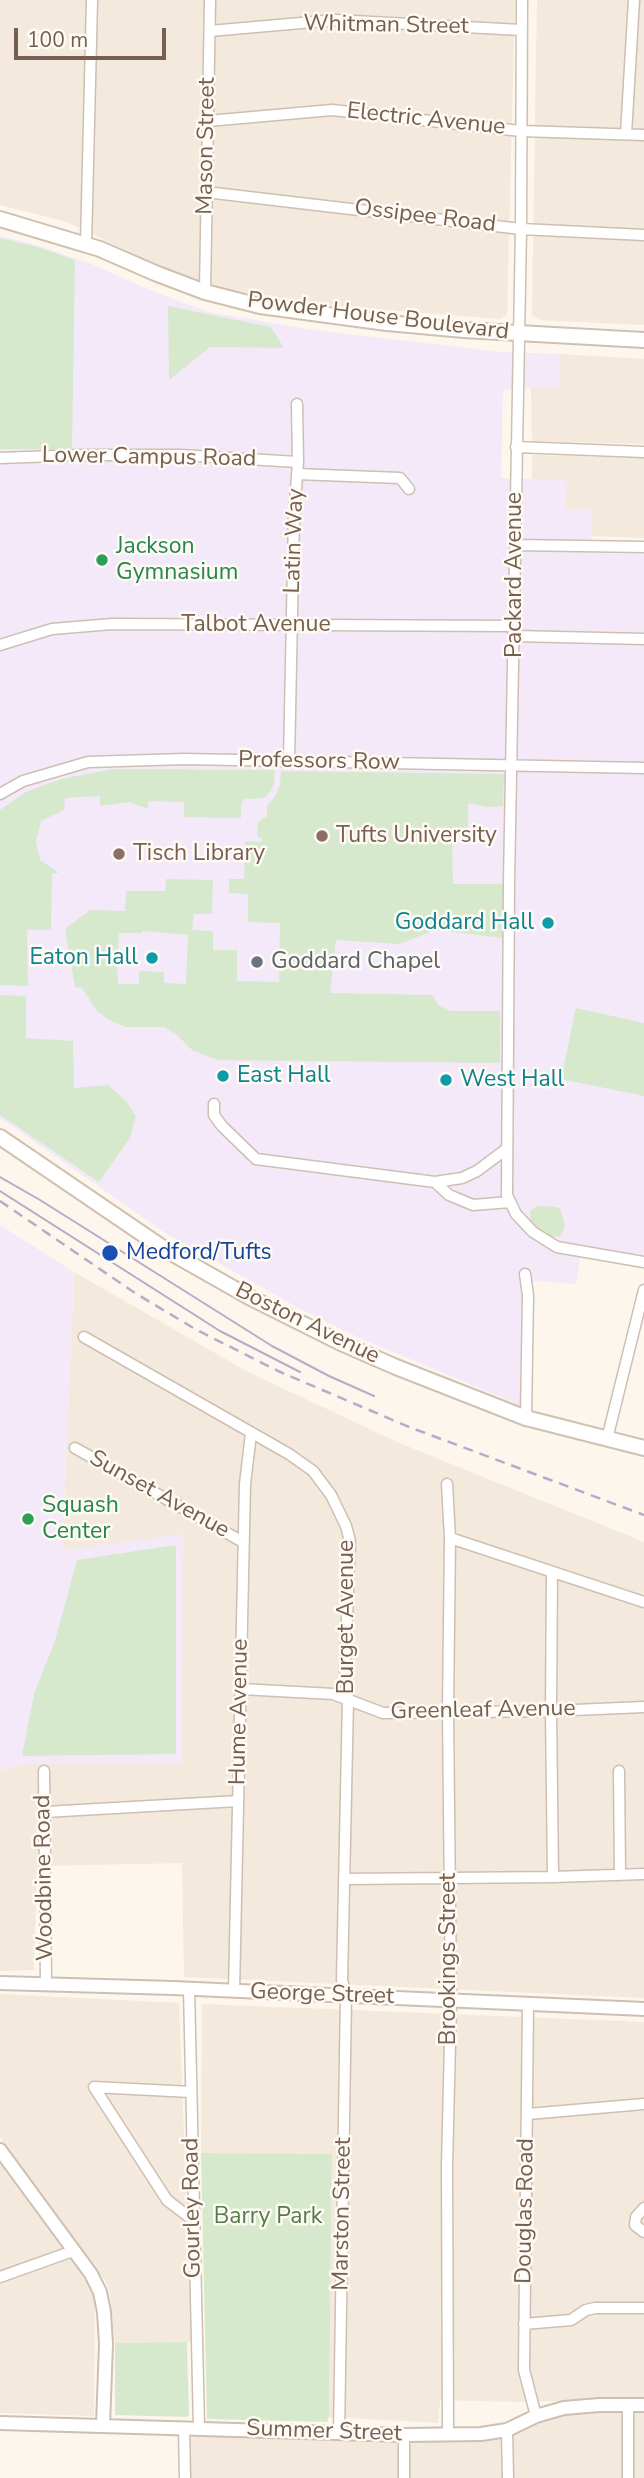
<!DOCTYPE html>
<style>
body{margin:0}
#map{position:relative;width:644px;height:2478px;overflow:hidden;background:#fcf6ed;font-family:"Nunito Sans",sans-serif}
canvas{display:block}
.scale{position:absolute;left:14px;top:28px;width:152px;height:32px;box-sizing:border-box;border:4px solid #765f50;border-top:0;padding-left:9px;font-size:21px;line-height:24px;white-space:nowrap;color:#765f50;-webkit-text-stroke:5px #fefaf4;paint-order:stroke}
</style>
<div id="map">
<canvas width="644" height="2478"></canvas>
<div class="scale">100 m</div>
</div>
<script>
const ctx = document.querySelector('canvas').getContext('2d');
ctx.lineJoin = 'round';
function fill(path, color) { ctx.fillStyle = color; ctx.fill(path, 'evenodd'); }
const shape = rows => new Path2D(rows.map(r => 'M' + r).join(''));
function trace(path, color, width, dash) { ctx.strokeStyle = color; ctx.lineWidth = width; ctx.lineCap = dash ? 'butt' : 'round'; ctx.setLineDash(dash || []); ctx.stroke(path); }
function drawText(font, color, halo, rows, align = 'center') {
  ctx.font = font + ' "Nunito Sans",sans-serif'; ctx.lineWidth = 5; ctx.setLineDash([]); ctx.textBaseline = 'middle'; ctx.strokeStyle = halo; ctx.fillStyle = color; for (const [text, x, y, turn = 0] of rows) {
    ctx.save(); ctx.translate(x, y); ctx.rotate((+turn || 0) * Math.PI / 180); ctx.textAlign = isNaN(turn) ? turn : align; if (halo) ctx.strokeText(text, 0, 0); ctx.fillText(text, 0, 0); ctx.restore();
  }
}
const residential = shape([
 [0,0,515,0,507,314,500,319,323,305,211,287,163,268,67,222,0,205],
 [537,0,644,0,644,325,540,320,532,315],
 [560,354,644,359,644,444,532,441,531,388,558,388],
 [532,455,644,458,644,538,591,536,592,510,566,509,532,479],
 [74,1272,248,1372,397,1442,644,1542,644,1998,184,1977,182,1863,37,1866,34,1970,0,1971,0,1770,25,1764,62,1551],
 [0,1994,179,2003,192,2342,115,2343,110,2293,106,2282,0,2137],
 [202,2004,644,2022,644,2399,519,2402,440,2400,438,2423,329,2417,332,2154,201,2153],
 [0,2163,90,2287,95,2298,94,2416,0,2413],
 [600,2410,644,2410,644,2478,190,2478,189,2440,198,2435,466,2441,501,2438,563,2414]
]);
const education = shape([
 [0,236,33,244,89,263,152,291,208,312,314,330,501,352,560,354,558,388,503,389,501,478,567,480,566,509,592,510,591,553,644,554,644,1256,582,1246,576,1284,536,1281,525,1284,524,1407,360,1338,304,1311,167,1234,0,1118],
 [0,1225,74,1272,62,1550,183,1534,182,1763,25,1764,0,1770]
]);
const green = shape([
 [0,238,38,247,75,260,72,449,0,449],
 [168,306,271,327,284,348,210,347,169,380],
 [113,769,275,770,274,784,270,792,264,798,244,799,241,804,241,818,184,817,184,802,148,801,148,809,129,802,100,806,100,796,65,798,64,810,41,821,36,842,40,860,59,873,52,873,51,930,27,930,28,986,0,985,0,810,26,792,61,779],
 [281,771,504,774,503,806,486,807,468,803,468,834,452,835,453,884,503,884,503,938,435,930,400,944,336,940,330,993,432,995,439,1006,451,1011,500,1011,500,1063,218,1060,192,1050,176,1034,164,1027,126,1027,109,1020,97,1011,82,988,75,987,65,929,90,910,125,911,126,891,165,891,166,879,213,880,212,914,194,914,192,930,213,931,213,950,237,950,237,981,279,982,280,923,248,922,248,894,229,893,229,879,244,879,245,841,262,842,262,838,257,836,258,822,267,816,267,806,275,796,280,785],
 [142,931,188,935,186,984,164,983,164,972,139,971,139,984,118,984,117,966,119,933,142,933],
 [0,995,26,996,26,1038,73,1041,74,1088,108,1085,125,1100,136,1116,130,1138,99,1182,0,1115],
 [576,1008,644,1023,644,1096,561,1079],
 [538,1206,557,1207,562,1211,561,1213,565,1225,560,1237,546,1236,531,1223,530,1210],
 [176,1545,176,1754,22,1756,34,1694,55,1641,77,1560],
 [201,2153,332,2154,329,2417,327,2422,207,2419],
 [187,2342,189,2414,187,2417,115,2415,115,2343]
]);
const minor = shape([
 [522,0,521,229,509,882,507,1195,516,1214,533,1232,557,1247,644,1262],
 [210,31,335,20,521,30],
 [208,121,332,110,521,131,644,135],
 [626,134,634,0],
 [206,192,521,229,644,235],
 [86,244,92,0],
 [205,292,210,0],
 [516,447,644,452],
 [0,458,81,455,180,455,298,462],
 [297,474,400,478,409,489],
 [515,545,644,547],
 [515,636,644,639],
 [0,645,52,629,112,624,515,626],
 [289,762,294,516,298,462,297,404],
 [0,794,23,781,88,762,184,759,644,768],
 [214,1104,214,1115,222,1126,256,1159,435,1182,462,1178,477,1171,505,1150],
 [435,1182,449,1195,473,1205,510,1202],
 [525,1274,528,1295,526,1418],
 [84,1337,289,1454,313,1471,331,1495,346,1526,350,1541,345,1669,348,1699,342,1980,346,1995,339,2433],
 [607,1439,644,1290],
 [75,1448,243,1542],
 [447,1484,450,1538,448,1711,451,2001,447,2166,448,2434],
 [450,1538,644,1602],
 [552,1572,551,1711,553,1877],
 [241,1689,333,1694,383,1713,551,1711,644,1707],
 [44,1771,46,1984],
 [619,1771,620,1875],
 [45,1812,238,1801],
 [344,1879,553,1877,644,1874],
 [189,1989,199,2428],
 [234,1991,245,1484,251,1434],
 [528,2004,524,2370,536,2416],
 [191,2092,94,2087,167,2200,193,2220],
 [528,2114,644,2104],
 [644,2208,636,2217,635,2225,644,2232],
 [0,2277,73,2251],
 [524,2324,571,2320,586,2310,595,2308,644,2308],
 [628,2406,628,2478],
 [184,2428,185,2478],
 [507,2430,508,2478],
 [404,2478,404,2435]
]);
const tertiary = shape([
 [0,1983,173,1988,644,2009],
 [0,2150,91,2274,100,2292,104,2312,106,2344,103,2425],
 [0,2423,404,2435,481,2434,507,2430,536,2416,564,2408,599,2405,644,2405]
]);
const secondary = shape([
 [0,219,100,249,155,273,205,292,260,306,387,323,464,330,644,340],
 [0,1137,166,1250,249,1297,339,1342,396,1367,526,1418,644,1448]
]);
const tram = shape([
 [0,1177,40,1200,272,1346,329,1376,374,1396],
 [0,1191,220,1331,300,1372]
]);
const rail = shape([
 [0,1201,135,1293,195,1329,278,1371,409,1427,644,1515]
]);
const markers = [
 [102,560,7,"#2e9e5b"],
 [322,836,7,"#8d6e63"],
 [119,854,7,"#8d6e63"],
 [548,923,7,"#0f9aa8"],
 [152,958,7,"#0f9aa8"],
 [257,962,7,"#6b7280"],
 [223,1076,7,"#0f9aa8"],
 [446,1080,7,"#0f9aa8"],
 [110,1253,9,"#1a4fb4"],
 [28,1519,7,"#2e9e5b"]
];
const streetNames = [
 ["Whitman Street",386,26,1],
 ["Electric Avenue",426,120,6],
 ["Mason Street",207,146,-89],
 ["Ossipee Road",425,217,7],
 ["Powder House Boulevard",378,317,7],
 ["Lower Campus Road",149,458,1],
 ["Latin Way",295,541,-88],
 ["Packard Avenue",515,575,-90],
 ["Talbot Avenue",256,625],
 ["Professors Row",319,762,1],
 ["Boston Avenue",307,1324,26],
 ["Sunset Avenue",159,1495,29],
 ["Burget Avenue",347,1617,-90],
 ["Greenleaf Avenue",483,1711,-1],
 ["Hume Avenue",240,1712,-89],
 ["Woodbine Road",45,1878,-91],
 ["Brookings Street",449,1959,-90],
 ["George Street",322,1995,2],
 ["Gourley Road",193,2208,-91],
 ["Douglas Road",526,2211,-89],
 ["Marston Street",343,2214,-89],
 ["Summer Street",324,2432,2]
];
const leisureNames = [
 ["Jackson",116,547],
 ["Gymnasium",116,573],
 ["Squash",42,1506],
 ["Center",42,1532]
];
const educationNames = [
 ["Tufts University",336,836],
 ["Tisch Library",133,854]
];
const cultureNames = [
 ["Goddard Hall",534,923],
 ["Eaton Hall",138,958],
 ["East Hall",237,1076,"left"],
 ["West Hall",460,1080,"left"]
];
const worshipNames = [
 ["Goddard Chapel",271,962]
];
const transitNames = [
 ["Medford/Tufts",126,1253]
];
const parkNames = [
 ["Barry Park",268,2217]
];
fill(residential, '#f3e9dc');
fill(education, '#f3e9f9');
fill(green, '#d7e9cc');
trace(minor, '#cebfb2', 13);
trace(tertiary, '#cebfb2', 16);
trace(secondary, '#d0c0b1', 18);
trace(minor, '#fff', 10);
trace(tertiary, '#fff', 12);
trace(secondary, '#fff', 14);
trace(tram, '#baaac6', 2);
trace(rail, '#baaac6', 2.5, [10, 7]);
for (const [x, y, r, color] of markers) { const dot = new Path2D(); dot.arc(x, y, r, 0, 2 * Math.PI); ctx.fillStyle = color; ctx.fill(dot); trace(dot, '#fefaf4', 2.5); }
drawText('23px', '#765f50', '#fefaf4', streetNames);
drawText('23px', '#27864d', '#fefaf4', leisureNames, 'left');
drawText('23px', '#785e54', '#fefaf4', educationNames, 'left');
drawText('23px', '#0d838f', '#fefaf4', cultureNames, 'right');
drawText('23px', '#5b616d', '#fefaf4', worshipNames, 'left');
drawText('23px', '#164399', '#fefaf4', transitNames, 'left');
drawText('23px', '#567b49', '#fefaf4', parkNames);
</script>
